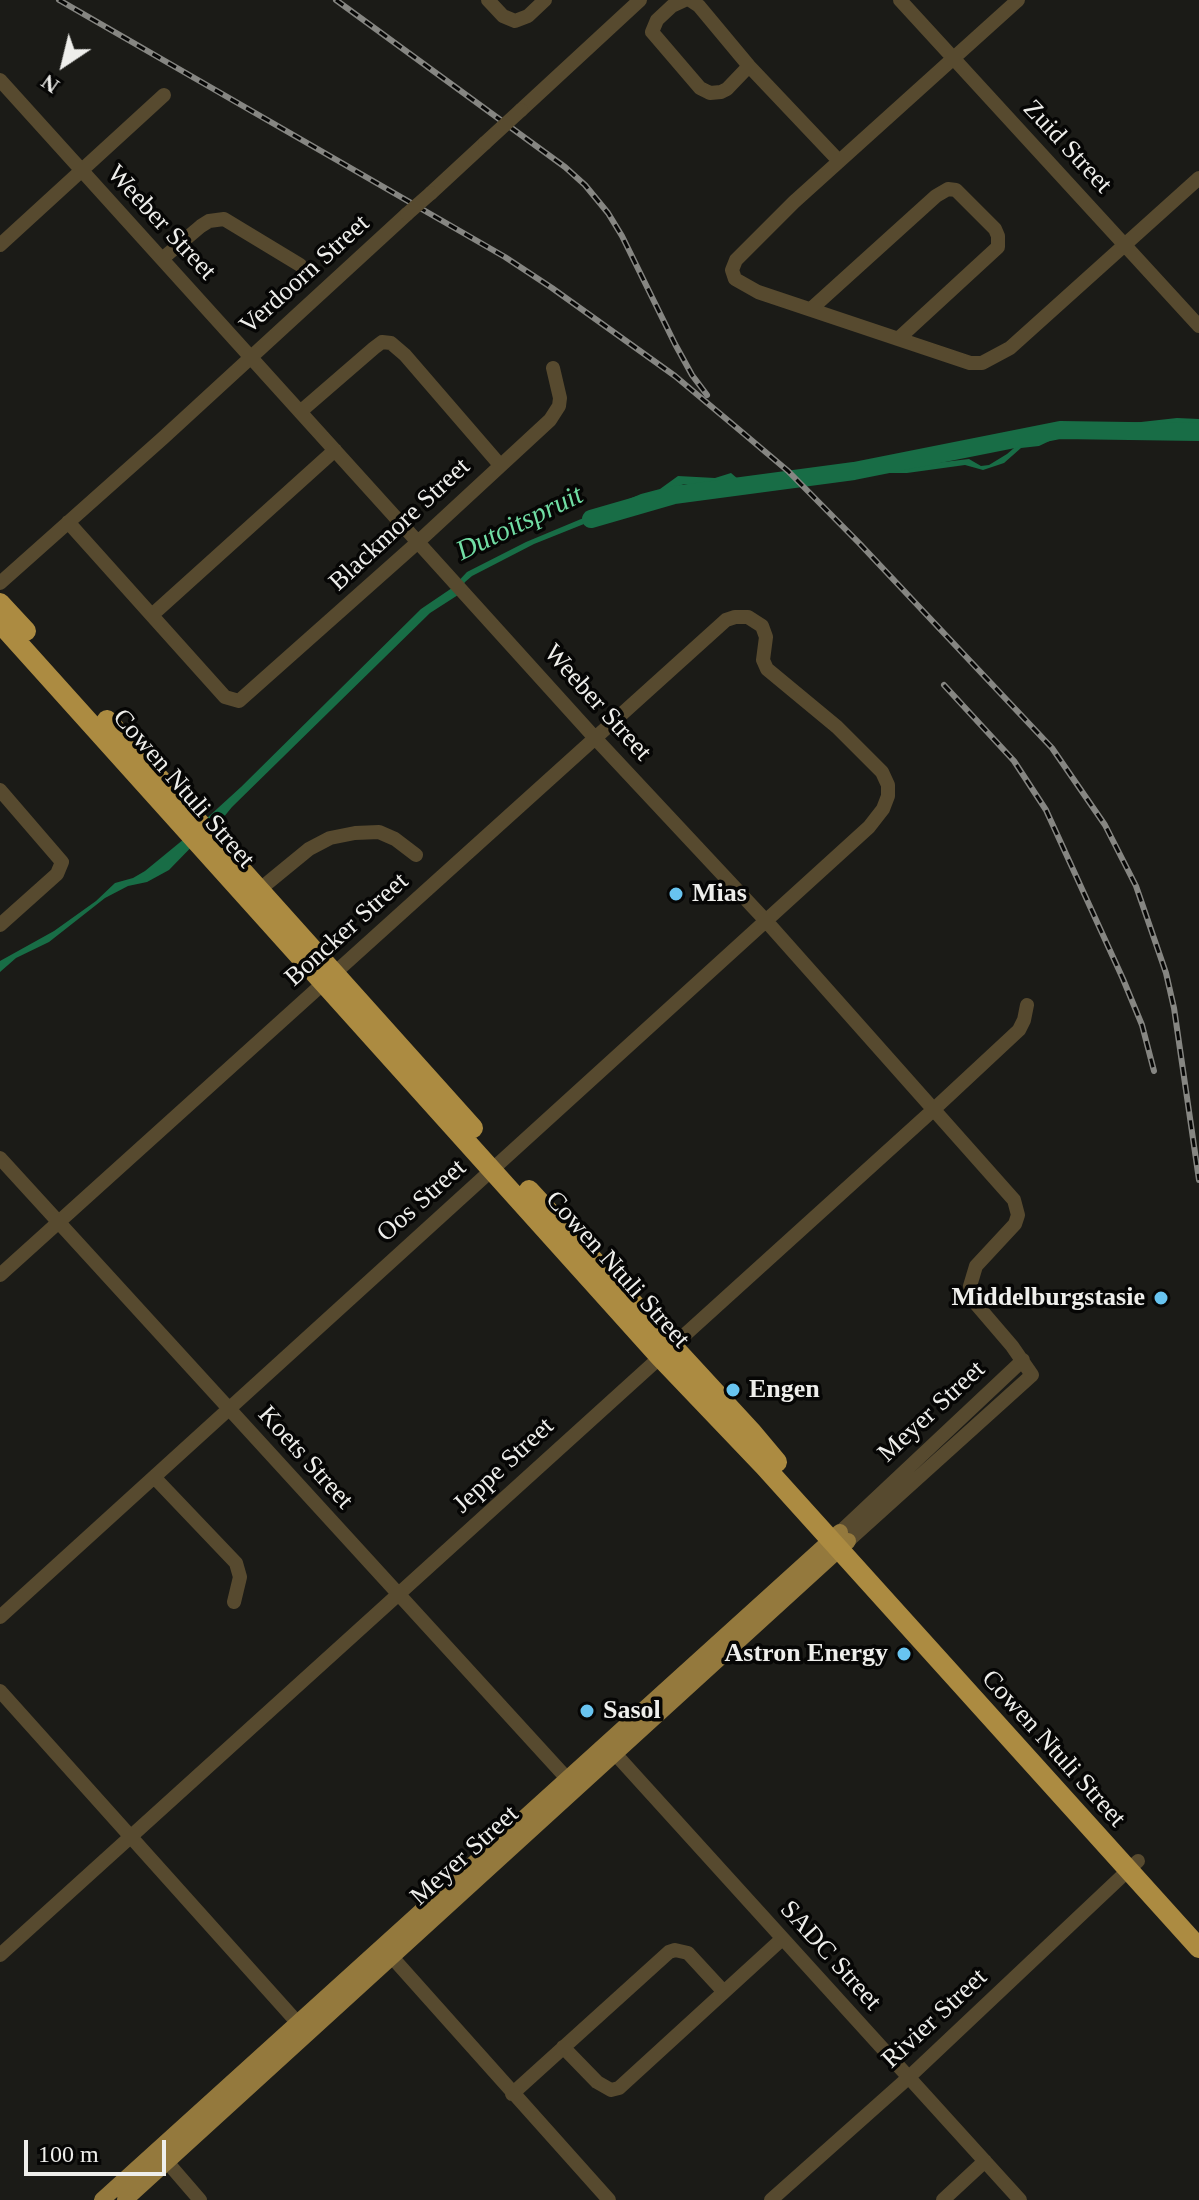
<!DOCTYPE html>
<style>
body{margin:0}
#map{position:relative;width:1199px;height:2200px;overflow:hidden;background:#1b1b17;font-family:"Times New Roman",serif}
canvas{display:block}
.north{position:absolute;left:24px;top:24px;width:80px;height:80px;-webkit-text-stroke:6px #060605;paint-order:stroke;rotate:215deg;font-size:22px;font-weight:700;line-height:32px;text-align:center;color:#eeeeeb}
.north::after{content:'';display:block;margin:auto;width:28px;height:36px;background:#eeeeeb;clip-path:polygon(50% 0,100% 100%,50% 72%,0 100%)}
.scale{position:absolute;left:24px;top:2140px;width:142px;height:36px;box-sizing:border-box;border:4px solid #eeeeeb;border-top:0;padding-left:10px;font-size:24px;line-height:28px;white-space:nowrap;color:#eeeeeb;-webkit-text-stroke:6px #060605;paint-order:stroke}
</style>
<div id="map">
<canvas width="1199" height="2200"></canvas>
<div class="north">N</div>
<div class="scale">100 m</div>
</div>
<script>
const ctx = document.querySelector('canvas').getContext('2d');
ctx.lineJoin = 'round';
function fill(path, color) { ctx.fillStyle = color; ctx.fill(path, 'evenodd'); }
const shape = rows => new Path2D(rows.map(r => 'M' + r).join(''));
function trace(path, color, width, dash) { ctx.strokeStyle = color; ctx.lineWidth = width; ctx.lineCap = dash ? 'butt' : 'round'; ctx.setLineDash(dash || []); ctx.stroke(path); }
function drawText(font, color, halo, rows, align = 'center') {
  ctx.font = font + ' "Times New Roman",serif'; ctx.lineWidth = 7; ctx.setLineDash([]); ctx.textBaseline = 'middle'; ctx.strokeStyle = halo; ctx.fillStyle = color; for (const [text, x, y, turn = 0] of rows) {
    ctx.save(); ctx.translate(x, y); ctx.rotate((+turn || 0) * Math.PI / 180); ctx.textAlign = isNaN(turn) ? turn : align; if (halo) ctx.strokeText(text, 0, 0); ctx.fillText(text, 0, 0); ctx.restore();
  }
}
const water = shape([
 [1177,418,1199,419,1199,426,1079,427,1039,446,1021,448,1004,463,983,470,965,465,907,473,881,473,858,478,855,466,909,466,969,459,981,466,989,465,1007,454,1021,442,1040,440,1049,436,1059,425,1076,422,1123,424],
 [731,473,738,479,706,484,684,484,534,544,472,576,465,582,458,595,430,613,232,807,218,824,204,834,169,870,147,882,128,886,105,898,49,942,16,958,0,972,0,961,54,931,96,901,115,883,133,878,145,871,184,839,241,787,421,609,452,588,467,572,526,542,641,494,660,489,678,476,715,478]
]);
const river = shape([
 [591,519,674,495,854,471,1060,430,1199,432]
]);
const minor = shape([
 [488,0,503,16,515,21,528,16,545,0],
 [685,0,672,6,657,20,652,32,700,88,710,93,721,92,727,89,749,66],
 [690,0,699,6,749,66,839,161],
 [900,0,1199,326],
 [1018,0,794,202,736,260,732,270,735,279,758,292,970,363,982,363,1010,348,1199,178],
 [0,80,595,738,767,922,1014,1200,1018,1215,1015,1224,976,1266,970,1286,976,1304,1012,1346,1032,1375,848,1541],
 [521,110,640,0],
 [431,193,485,143],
 [0,245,164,95],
 [162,259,201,226,209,221,224,219,300,265],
 [811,309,936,196,948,189,956,190,995,229,998,236,998,247,898,339],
 [300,412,374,348,382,342,391,343,405,355,500,465],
 [68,522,225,697,239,701,418,542,550,420,559,406,560,398,553,368],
 [0,583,163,438,407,214],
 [152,615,335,450],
 [0,790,62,862,57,874,0,925],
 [259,890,309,849,330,838,355,833,379,832,395,839,416,855],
 [0,1158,573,1785],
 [0,1275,726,620,735,617,748,617,762,626,766,637,763,660,767,669,837,727,882,772,888,785,888,796,883,809,869,827,0,1617],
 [154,1477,236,1563,240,1577,234,1602],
 [840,1532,1023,1360],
 [0,1691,305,2031],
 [609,1747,1020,2200],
 [0,1955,932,1111,1019,1030,1024,1020,1027,1005],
 [391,1956,609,2200],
 [563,2047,597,2082,611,2090,619,2088,782,1939],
 [512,2094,669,1952,675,1950,688,1953,724,1992],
 [168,2163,200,2200],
 [771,2200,908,2078,1138,1861],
 [943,2200,985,2161]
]);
const major = shape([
 [102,2200,840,1532],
 [125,2200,848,1541]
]);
const highway = shape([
 [0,603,26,631],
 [0,623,659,1356,764,1466,1199,1948],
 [107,720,473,1128],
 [529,1190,751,1431,777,1462]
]);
const rail = shape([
 [59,0,505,257,552,288,675,376,743,433,788,471,859,543,1052,748,1105,825,1136,886,1166,973,1174,1008,1199,1180],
 [336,0,565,167,585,185,608,213,622,236,675,344,692,375,707,395],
 [944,685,1014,761,1046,810,1123,979,1142,1025,1154,1071]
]);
const minorBridge = shape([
 [485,143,521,110],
 [407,214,431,193]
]);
const markers = [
 [676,894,8,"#68c4f0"],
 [1161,1298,8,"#68c4f0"],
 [733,1390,8,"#68c4f0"],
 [904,1654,8,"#68c4f0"],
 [587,1711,8,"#68c4f0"]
];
const streetNames = [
 ["Zuid Street",1067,147,47],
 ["Weeber Street",161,223,47],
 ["Verdoorn Street",305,275,-42],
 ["Blackmore Street",400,525,-43],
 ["Weeber Street",597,703,48],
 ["Cowen Ntuli Street",183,789,49],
 ["Boncker Street",347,930,-42],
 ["Oos Street",422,1201,-42],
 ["Cowen Ntuli Street",617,1270,48],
 ["Meyer Street",932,1412,-43],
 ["Koets Street",305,1458,48],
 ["Jeppe Street",504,1466,-43],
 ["Cowen Ntuli Street",1053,1749,48],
 ["Meyer Street",465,1856,-42],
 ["SADC Street",830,1956,48],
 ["Rivier Street",935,2019,-43]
];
const poiNames = [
 ["Mias",692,894],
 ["Middelburgstasie",1145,1298,"right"],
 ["Engen",749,1390],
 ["Astron Energy",888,1654,"right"],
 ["Sasol",603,1711]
];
const waterNames = [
 ["Dutoitspruit",520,524,-26]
];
fill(water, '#186d46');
trace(river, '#186d46', 18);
trace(minor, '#574a2f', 14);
trace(major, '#94793d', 16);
trace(highway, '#ac8b41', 20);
trace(rail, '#868682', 6);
trace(rail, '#060605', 3, [9]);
trace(minorBridge, '#574a2f', 14);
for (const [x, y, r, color] of markers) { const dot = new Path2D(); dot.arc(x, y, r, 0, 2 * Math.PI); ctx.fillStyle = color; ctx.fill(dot); trace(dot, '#060605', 3); }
drawText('26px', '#eeeeeb', '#060605', streetNames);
drawText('bold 26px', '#eeeeeb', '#060605', poiNames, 'left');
drawText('italic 28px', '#71dda4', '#060605', waterNames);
</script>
